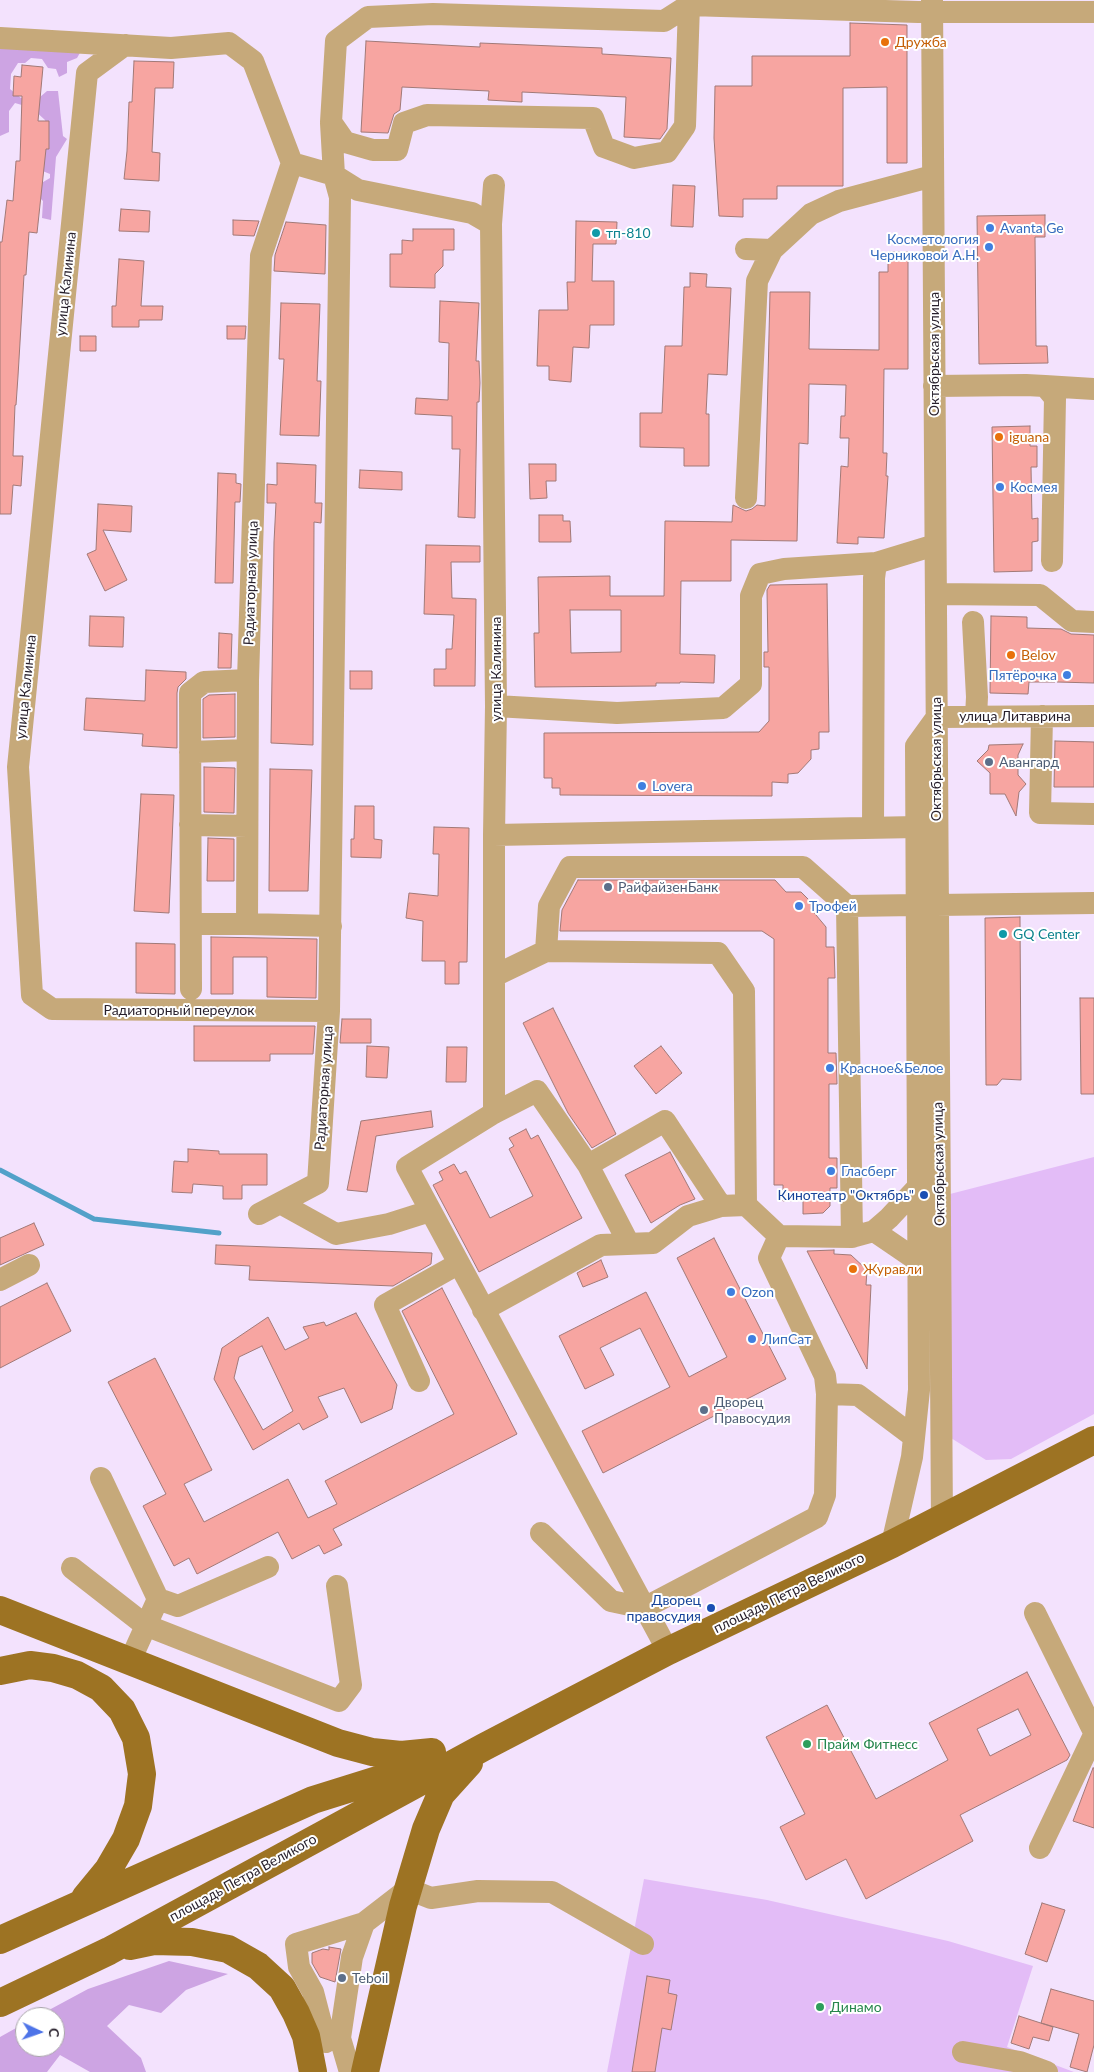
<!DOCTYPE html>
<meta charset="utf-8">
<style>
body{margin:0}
#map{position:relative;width:1094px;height:2072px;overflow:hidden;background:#f3e2fd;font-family:Lato,sans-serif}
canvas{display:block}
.north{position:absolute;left:15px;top:2007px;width:50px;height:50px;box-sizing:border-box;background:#fff;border:1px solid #a9a5aa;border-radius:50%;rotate:93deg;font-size:14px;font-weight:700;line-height:20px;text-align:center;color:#271f2b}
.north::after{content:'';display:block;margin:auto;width:18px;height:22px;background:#4e74e8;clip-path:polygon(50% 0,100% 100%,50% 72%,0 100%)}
</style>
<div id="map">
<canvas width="1094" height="2072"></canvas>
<div class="north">С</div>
</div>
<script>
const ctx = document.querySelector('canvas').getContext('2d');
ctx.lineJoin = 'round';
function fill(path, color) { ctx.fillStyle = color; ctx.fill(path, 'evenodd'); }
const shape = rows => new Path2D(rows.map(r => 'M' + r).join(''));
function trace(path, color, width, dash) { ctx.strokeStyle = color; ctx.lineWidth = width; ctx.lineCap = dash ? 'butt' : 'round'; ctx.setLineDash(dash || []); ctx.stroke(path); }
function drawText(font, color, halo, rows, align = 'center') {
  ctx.font = font + ' Lato,sans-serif'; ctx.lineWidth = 4; ctx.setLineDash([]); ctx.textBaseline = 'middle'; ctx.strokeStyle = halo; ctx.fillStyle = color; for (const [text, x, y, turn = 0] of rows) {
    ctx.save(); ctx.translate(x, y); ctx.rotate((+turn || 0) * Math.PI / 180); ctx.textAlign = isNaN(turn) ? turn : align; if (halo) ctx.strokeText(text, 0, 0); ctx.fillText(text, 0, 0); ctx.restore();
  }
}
const green = shape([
 [1094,1157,1094,1414,1011,1459,986,1460,951,1438,950,1194],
 [644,1879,767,1900,948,1941,1033,1966,1007,2047,1074,2072,607,2072]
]);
const forest = shape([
 [0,41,81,51,77,58,67,62,67,73,59,77,56,69,48,68,42,59,31,58,25,63,18,63,11,74,10,89,21,98,40,97,47,91,58,91,63,136,67,139,56,157,51,220,42,218,43,201,37,195,38,185,50,178,50,174,40,170,48,130,45,120,32,108,15,103,9,111,9,132,0,136],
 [169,1961,228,1974,186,1990,161,2013,129,2005,107,2026,141,2058,146,2072,90,2072,60,2055,47,2072,0,2072,0,2037,25,2023,25,2047,55,2047,55,2017,36,2017,88,1989]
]);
const stream = shape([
 [0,1170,94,1219,219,1233]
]);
const building = shape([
 [850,23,907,25,907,163,887,163,887,87,843,88,843,186,777,186,777,199,743,199,743,217,719,216,714,138,715,86,752,86,752,56,850,56,850,23],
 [366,41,480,47,480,43,602,48,602,54,671,58,667,129,660,139,624,137,626,97,522,92,522,102,488,100,489,91,402,87,400,110,394,114,388,133,361,132,366,41],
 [134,61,174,62,173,88,155,88,152,152,160,153,159,181,124,179,127,151,129,102,132,102,134,61],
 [22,65,43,67,38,121,49,121,49,149,46,149,37,233,29,232,26,275,24,275,18,376,16,405,15,405,13,456,23,456,21,486,13,485,11,514,0,514,0,242,2,242,7,200,13,201,16,161,20,161,22,96,13,96,14,76,21,77,22,65],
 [673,185,695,186,693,227,671,226,673,185],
 [121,209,150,211,149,232,119,231,121,209],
 [1045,215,1045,237,1035,237,1036,346,1047,346,1048,363,979,364,977,216,1045,215],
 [233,220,259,221,254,236,233,235,233,220],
 [576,221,617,222,616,244,593,244,592,281,614,281,614,325,590,325,589,348,573,347,571,382,549,380,549,366,537,366,539,310,568,310,567,282,575,282,576,221],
 [286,222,326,225,325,274,274,271,275,255,286,222],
 [413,229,454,229,454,250,443,250,443,266,435,274,435,288,390,287,390,254,402,254,402,240,413,241,413,229],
 [888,252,908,252,908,369,884,369,883,453,887,453,886,476,888,476,884,538,858,537,858,544,837,543,841,466,848,467,849,438,840,438,841,416,845,416,846,385,809,384,808,444,799,443,797,541,731,540,731,581,681,581,680,654,715,655,714,683,680,682,680,683,656,683,656,686,535,687,534,633,539,633,538,577,610,576,610,596,664,596,665,521,732,522,733,505,746,511,752,509,757,505,765,506,770,292,810,292,809,349,879,350,879,272,888,272,888,252],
 [570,610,621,610,621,652,571,653,570,610],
 [119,259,144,261,141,306,163,306,162,320,139,320,139,327,112,327,112,306,116,306,119,259],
 [690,273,707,274,706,287,731,288,727,375,708,374,706,414,709,414,709,466,684,466,684,448,640,447,640,413,662,413,665,346,682,346,684,287,690,287,690,273],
 [440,301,479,303,476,361,479,361,480,383,479,402,477,402,475,518,458,517,460,449,452,449,452,416,415,414,416,398,448,400,449,343,439,342,440,301],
 [281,303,320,304,317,381,321,381,319,436,280,435,284,359,279,359,281,303],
 [227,326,246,326,245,339,227,339,227,326],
 [80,336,96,336,96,351,80,351,80,336],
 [1030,426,1030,446,1037,446,1037,467,1031,467,1032,519,1038,518,1038,541,1032,542,1032,571,994,572,992,427,1030,426],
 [277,463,316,465,315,503,322,503,321,523,314,522,313,745,271,743,274,542,276,503,267,503,267,484,277,485,277,463],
 [529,464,556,464,556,481,546,481,547,498,530,499,529,464],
 [360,470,402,472,402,490,359,488,360,470],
 [218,473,236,474,236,483,241,484,240,502,235,502,233,583,215,583,218,473],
 [98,504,132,506,131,532,103,530,127,580,105,591,87,554,96,550,98,504],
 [539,515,563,515,563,521,570,521,571,542,539,542,539,515],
 [426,545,480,546,480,562,451,562,452,598,476,599,475,686,434,686,434,669,446,669,446,649,452,649,454,615,424,614,426,545],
 [827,584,829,732,819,732,819,749,811,750,811,759,798,773,788,774,788,783,772,782,772,796,560,795,560,788,552,788,552,778,544,778,544,733,759,732,769,721,769,667,764,667,764,652,768,652,767,590,770,585,827,584],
 [90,616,124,617,123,647,89,646,90,616],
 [991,616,1027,617,1027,628,1061,629,1071,634,1094,635,1094,683,1057,682,1057,679,1055,682,1029,682,1028,694,990,693,991,616],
 [219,633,232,634,231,668,218,668,219,633],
 [146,670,186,672,186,679,178,687,177,693,177,748,142,746,143,734,84,730,86,698,145,701,146,670],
 [350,671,372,671,372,689,350,689,350,671],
 [235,694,235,737,203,738,203,699,209,695,235,694],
 [1055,741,1094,742,1094,787,1054,787,1055,741],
 [1023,744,1018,755,1018,775,1026,784,1019,792,1016,816,1005,794,990,794,990,773,977,761,988,750,989,745,1023,744],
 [204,767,235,768,234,813,204,812,204,767],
 [270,769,312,770,308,891,269,891,270,769],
 [141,794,174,795,169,913,134,911,141,794],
 [355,806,374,806,374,839,382,840,381,858,351,857,351,839,354,839,355,806],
 [434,827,469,828,467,962,459,962,459,984,445,984,445,961,422,961,423,921,406,918,409,893,438,896,439,854,433,854,434,827],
 [208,838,234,839,234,881,207,881,208,838],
 [578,880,775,880,786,892,801,892,811,902,811,909,826,927,826,947,834,947,835,978,828,978,828,1053,836,1053,837,1084,829,1084,829,1158,837,1158,837,1188,830,1188,830,1206,823,1213,803,1214,803,1200,783,1201,783,1185,774,1185,774,939,762,931,560,931,562,910,578,880],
 [1020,917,1021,1080,1002,1079,997,1085,986,1085,985,918,1020,917],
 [211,937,317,939,316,998,267,997,267,957,233,957,233,994,211,994,211,937],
 [136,943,175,944,175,994,136,993,136,943],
 [1080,998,1094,998,1094,1094,1081,1094,1080,998],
 [553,1008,616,1134,592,1148,568,1113,523,1023,553,1008],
 [342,1019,371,1019,371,1043,340,1043,342,1019],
 [194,1026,315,1026,313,1054,270,1054,270,1061,194,1061,194,1026],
 [367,1046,389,1047,387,1078,366,1077,367,1046],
 [661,1046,682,1073,656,1094,634,1066,661,1046],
 [447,1047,467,1047,466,1082,446,1082,447,1047],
 [431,1111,433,1127,376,1136,367,1192,347,1190,361,1121,431,1111],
 [526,1129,531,1139,538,1135,582,1218,479,1272,433,1185,443,1180,439,1172,454,1164,460,1174,466,1171,490,1218,533,1196,509,1149,514,1146,509,1138,526,1129],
 [188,1149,219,1151,219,1154,267,1154,267,1185,242,1185,242,1199,223,1199,223,1186,193,1184,192,1193,172,1192,174,1161,188,1162,188,1149],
 [670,1152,695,1199,680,1205,651,1223,625,1175,670,1152],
 [34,1223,44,1245,0,1265,0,1238,34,1223],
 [714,1238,786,1379,603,1473,582,1431,670,1387,640,1328,600,1348,614,1375,585,1389,559,1336,646,1292,689,1377,727,1357,677,1258,714,1238],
 [216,1245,432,1253,431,1264,393,1286,249,1280,250,1266,215,1264,216,1245],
 [834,1250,834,1254,851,1255,867,1270,866,1285,871,1285,867,1369,807,1251,834,1250],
 [601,1260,608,1277,583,1287,577,1273,601,1260],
 [47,1283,71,1331,0,1368,0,1307,47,1283],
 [442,1288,517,1434,333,1529,342,1545,324,1554,319,1545,292,1559,278,1532,197,1574,189,1558,174,1566,143,1506,166,1494,108,1382,155,1358,212,1470,184,1484,204,1522,288,1479,308,1518,337,1504,325,1481,454,1414,402,1311,442,1288],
 [356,1313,397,1385,392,1409,361,1423,344,1388,318,1397,328,1417,303,1430,299,1423,253,1450,214,1379,222,1348,268,1317,285,1350,309,1338,303,1327,324,1322,326,1326,356,1313],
 [262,1346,293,1411,263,1430,234,1378,239,1357,262,1346],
 [1027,1672,1070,1755,1067,1760,960,1815,973,1841,866,1899,846,1859,806,1880,780,1827,805,1814,766,1737,827,1705,876,1799,948,1760,929,1723,1027,1672],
 [1018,1709,1031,1735,990,1756,977,1729,1018,1709],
 [1093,1768,1094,1768,1094,1828,1073,1821,1093,1768],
 [1042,1903,1065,1910,1047,1962,1025,1954,1042,1903],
 [329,1947,341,1949,335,1982,320,1977,312,1963,312,1953,323,1949,329,1950,329,1947],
 [647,1976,670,1980,668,1993,677,1995,671,2030,662,2028,655,2072,632,2072,647,1976],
 [1051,1989,1094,2001,1094,2045,1087,2072,1070,2067,1079,2034,1041,2023,1051,1989],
 [1019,2016,1053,2027,1049,2041,1033,2037,1029,2049,1011,2043,1019,2016]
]);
const minor = shape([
 [932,0,942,1519],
 [689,5,685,126,667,152,634,158,604,147,593,118,427,115,404,123,397,150,373,150,345,142,331,122,336,41,368,17,433,14,664,21,689,5,918,12,1094,12],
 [0,38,171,48,229,43,253,61,292,163,334,175,358,190,472,213,491,224,494,185],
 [125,45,87,73,18,767,32,995,52,1009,329,1011],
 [292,163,261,256,248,680,247,924,331,926],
 [491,224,496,706,494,835,494,1113],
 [746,249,772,250,811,214,839,201,933,176],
 [934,386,1026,385,1045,386,1055,398,1052,561],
 [1045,386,1094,389],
 [746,498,757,281,772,250],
 [936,594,1040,595,1072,621,1094,622],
 [973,622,977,697,976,716],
 [496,706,617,713,723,708,751,684,751,596,760,574,784,569,876,563,935,545],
 [1042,716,1040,813,1094,814],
 [190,752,247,750],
 [190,825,247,826],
 [873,828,874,578,876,563],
 [494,835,917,827],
 [936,905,1094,903],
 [191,924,247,924],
 [546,951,549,906,570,867,803,867,847,906],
 [494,976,546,951,718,953,744,991,746,1205,779,1236],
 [191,989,190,693,204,682,248,680],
 [588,1165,537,1091,494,1113,407,1167,668,1651],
 [918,1187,889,1218,874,1231,918,1261],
 [280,1203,336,1234,389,1224,430,1211],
 [259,1214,318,1183,329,1011,340,197,334,175,331,123],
 [852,1237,847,906,917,905],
 [629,1244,588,1165,665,1121,721,1206],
 [0,1280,29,1265],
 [483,1310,601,1245,653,1243,688,1216,721,1206,746,1205],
 [419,1381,385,1305,458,1264],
 [827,1394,858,1395,914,1437],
 [101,1478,158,1599],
 [541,1533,611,1601,644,1608,817,1517,825,1495,827,1394,825,1376,769,1258,779,1236,852,1237,874,1231],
 [892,1544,912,1457,919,1390,916,746,937,717,1094,716],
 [72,1568,145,1625,339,1701,351,1685,337,1586],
 [1035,1613,1094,1732],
 [130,1661,158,1599,178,1606,268,1567],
 [1040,1848,1094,1735],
 [326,2042,313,1992,299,1967,296,1944,364,1923],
 [963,2052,1020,2062,1047,2072],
 [350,2072,340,2038,352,1957,364,1923,408,1889,431,1898,478,1891,552,1892,643,1944]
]);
const major = shape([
 [0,1610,338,1743,372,1752,401,1755,432,1752],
 [0,1671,30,1665,53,1668,77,1675,101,1688,122,1710,136,1738,142,1774,138,1806,126,1839,108,1870,85,1898],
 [0,1940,313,1800,425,1765],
 [130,1946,154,1941,192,1942,228,1949,258,1966,282,1988,296,2013,306,2036,313,2072],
 [0,2003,109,1951,484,1747,668,1651,892,1544,1094,1440],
 [365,2072,403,1906,426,1829,441,1794,469,1763]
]);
const markers = [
 [885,42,5,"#e8710a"],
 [990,228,5,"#3f7fe0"],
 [596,233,5,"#0f9aa8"],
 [989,247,5,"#3f7fe0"],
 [999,437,5,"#e8710a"],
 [1000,487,5,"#3f7fe0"],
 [1011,655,5,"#e8710a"],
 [1067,675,5,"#3f7fe0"],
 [989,762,5,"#5c6f8a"],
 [642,786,5,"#3f7fe0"],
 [608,887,5,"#5c6f8a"],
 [799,906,5,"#3f7fe0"],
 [1003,934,5,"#0f9aa8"],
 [830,1068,5,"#3f7fe0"],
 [831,1171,5,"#3f7fe0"],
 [924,1195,5,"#1a4fb4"],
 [853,1269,5,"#e8710a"],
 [731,1292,5,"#3f7fe0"],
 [752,1339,5,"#3f7fe0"],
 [704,1410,5,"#5c6f8a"],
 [711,1608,5,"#1a4fb4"],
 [807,1744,5,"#2e9e5b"],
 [342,1978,5,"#5c6f8a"],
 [820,2007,5,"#2e9e5b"]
];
const foodNames = [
 ["Дружба",895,42],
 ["iguana",1009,437],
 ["Belov",1021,655],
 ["Журавли",863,1269]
];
const shopNames = [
 ["Avanta Ge",1000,228],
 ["Косметология",979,239,"right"],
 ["Черниковой А.Н.",979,255,"right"],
 ["Космея",1010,487],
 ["Пятёрочка",1057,675,"right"],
 ["Lovera",652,786],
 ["Трофей",809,906],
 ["Красное&Белое",840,1068],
 ["Гласберг",841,1171],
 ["Ozon",741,1292],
 ["ЛипСат",762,1339]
];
const cultureNames = [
 ["тп-810",606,233],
 ["GQ Center",1013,934]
];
const streetNames = [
 ["улица Калинина",66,284,-84],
 ["Октябрьская улица",934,354,-90],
 ["Радиаторная улица",251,583,-88],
 ["улица Калинина",496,669,-90],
 ["улица Калинина",26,687,-84],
 ["улица Литаврина",1015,716],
 ["Октябрьская улица",936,759,-90],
 ["Радиаторный переулок",179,1010],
 ["Радиаторная улица",324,1088,-86],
 ["Октябрьская улица",939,1164,-91],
 ["площадь Петра Великого",789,1593,-26],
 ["площадь Петра Великого",243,1878,-29]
];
const serviceNames = [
 ["Авангард",999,762],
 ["РайфайзенБанк",618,887],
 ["Дворец",714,1402],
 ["Правосудия",714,1418],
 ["Teboil",352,1978]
];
const transitNames = [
 ["Кинотеатр \"Октябрь\"",914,1195],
 ["Дворец",701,1600],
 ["правосудия",701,1616]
];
const leisureNames = [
 ["Прайм Фитнесс",817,1744],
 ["Динамо",830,2007]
];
fill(green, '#e3bcf7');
fill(forest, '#cda4e3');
trace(stream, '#52a1c9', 5);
fill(building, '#f7a5a1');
trace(building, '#a17977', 1);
trace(minor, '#c6a97a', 22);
trace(major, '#9d7323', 28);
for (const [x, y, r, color] of markers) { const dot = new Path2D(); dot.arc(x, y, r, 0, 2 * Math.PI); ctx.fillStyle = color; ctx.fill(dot); trace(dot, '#fff', 2); }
drawText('14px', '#c56008', '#fff', foodNames, 'left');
drawText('14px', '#366cbe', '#fff', shopNames, 'left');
drawText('14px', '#0d838f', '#fff', cultureNames, 'left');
drawText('14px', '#271f2b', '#fff', streetNames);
drawText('14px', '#4e5e75', '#fff', serviceNames, 'left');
drawText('14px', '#164399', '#fff', transitNames, 'right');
drawText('14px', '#27864d', '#fff', leisureNames, 'left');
</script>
